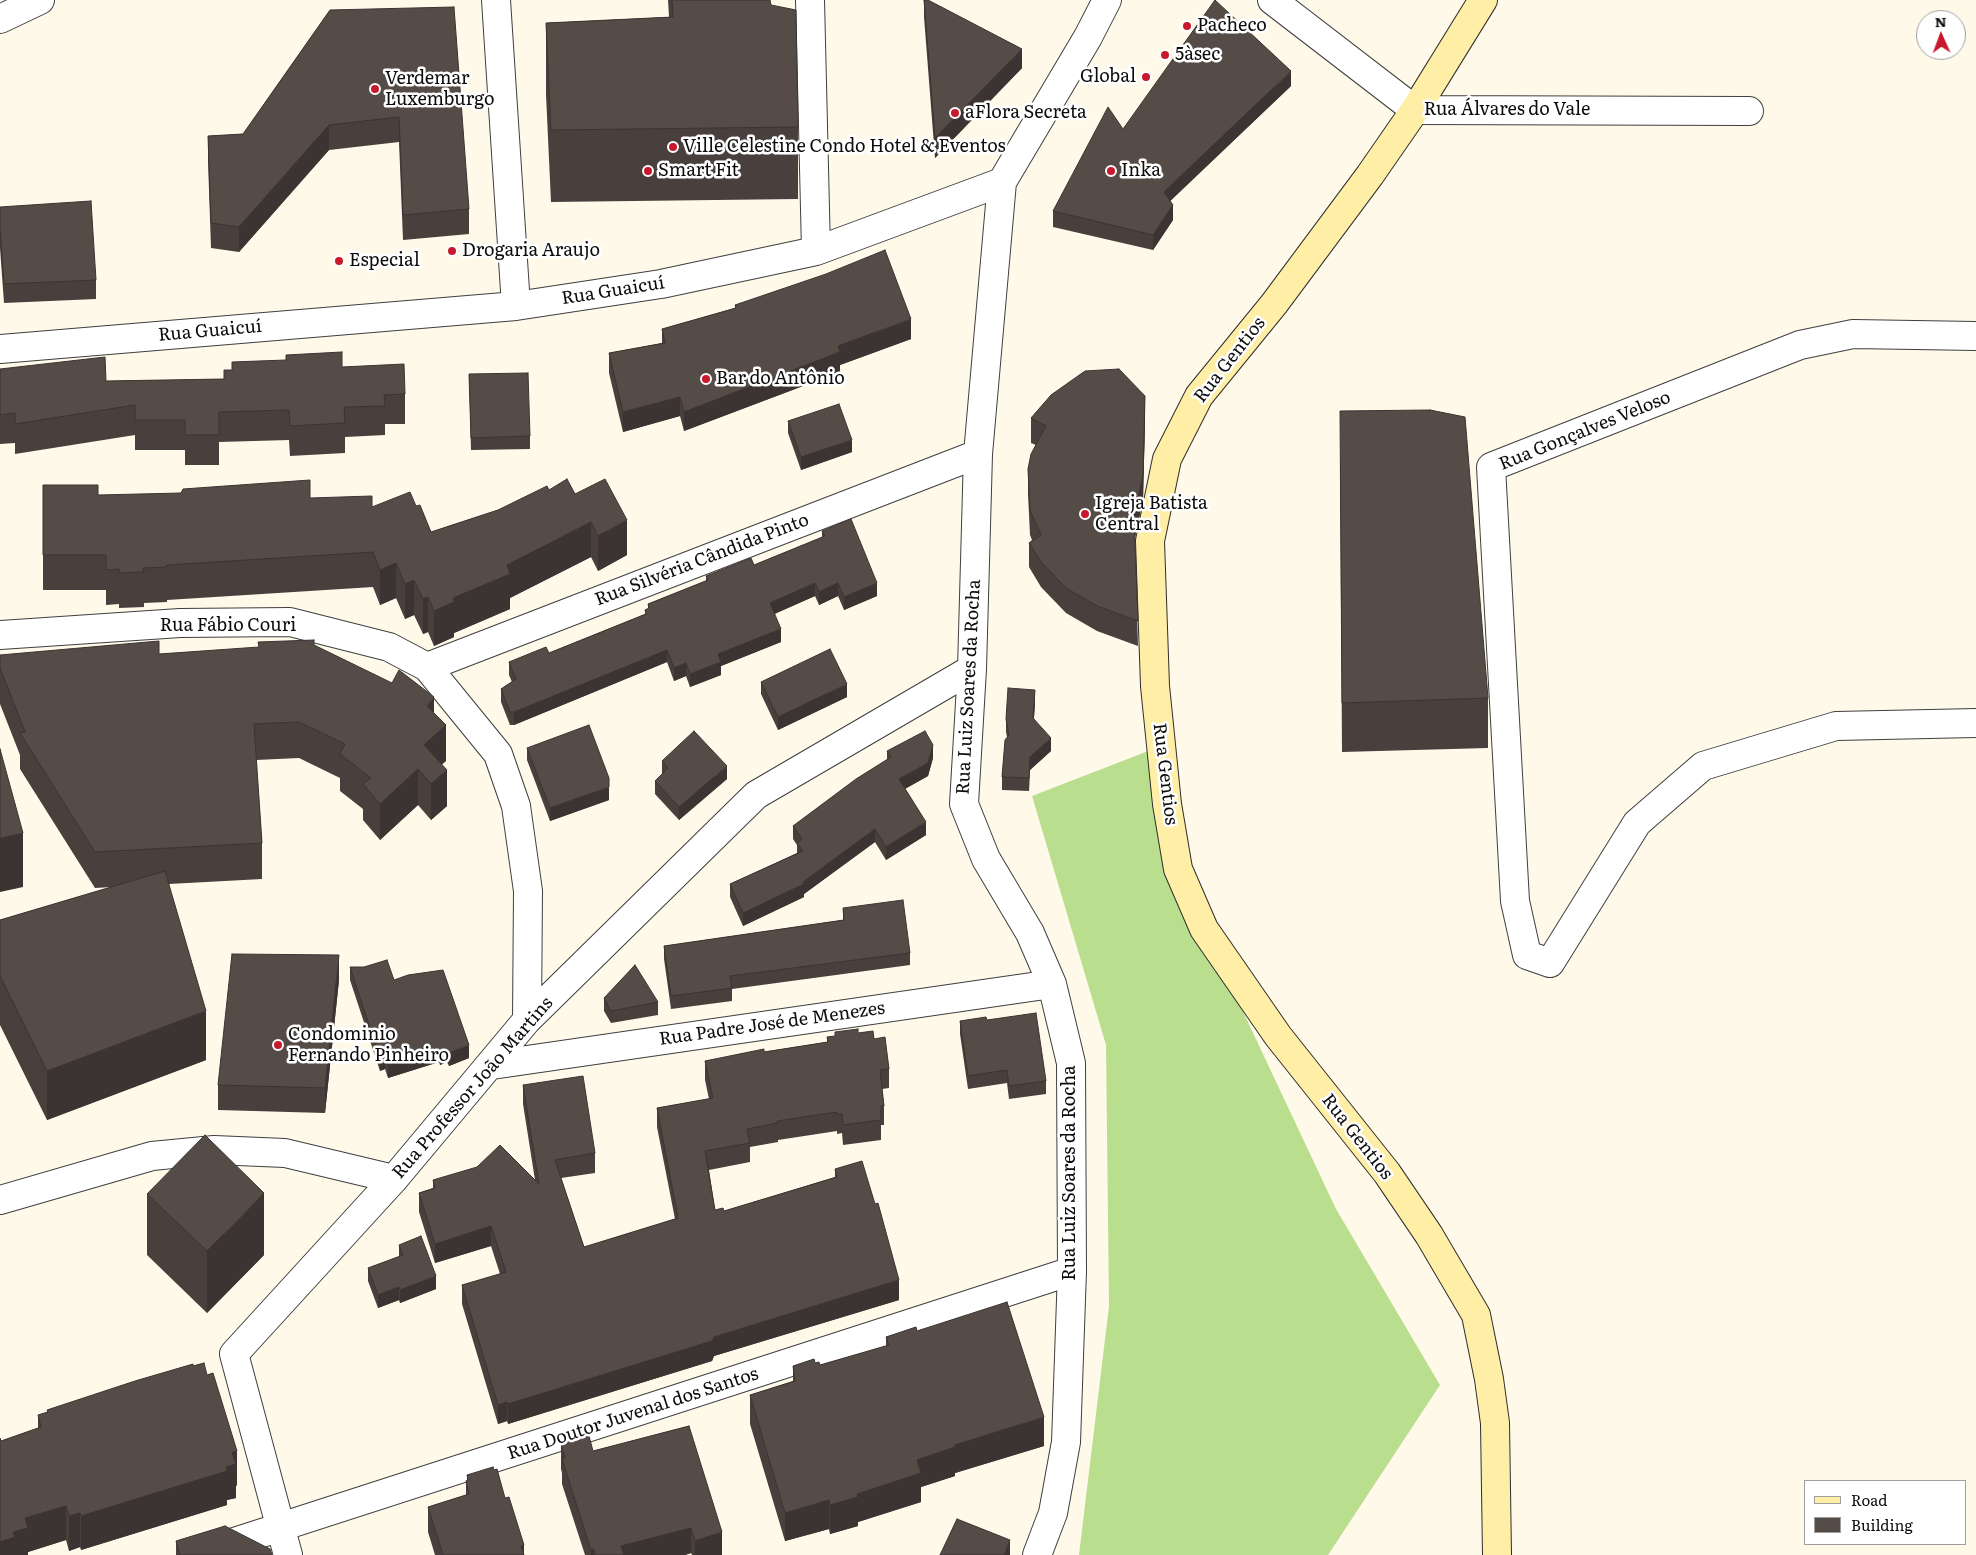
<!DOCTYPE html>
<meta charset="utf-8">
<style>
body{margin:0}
#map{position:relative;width:1976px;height:1555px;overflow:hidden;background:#fff9ea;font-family:Literata,serif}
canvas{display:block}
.legend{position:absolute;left:1804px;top:1480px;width:162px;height:65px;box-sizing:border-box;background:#fff;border:1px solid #9e9e9e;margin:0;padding:6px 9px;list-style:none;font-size:15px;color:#0c0c0c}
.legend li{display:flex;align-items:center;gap:10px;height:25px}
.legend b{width:25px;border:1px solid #9e9e9e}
.north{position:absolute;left:1916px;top:10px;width:50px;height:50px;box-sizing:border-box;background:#fff;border:1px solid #9e9e9e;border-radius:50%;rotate:358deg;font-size:14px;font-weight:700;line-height:20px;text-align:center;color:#0c0c0c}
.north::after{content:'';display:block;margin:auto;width:18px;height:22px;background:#c8182e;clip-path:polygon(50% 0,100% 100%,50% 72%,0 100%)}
</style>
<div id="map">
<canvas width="1976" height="1555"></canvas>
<ul class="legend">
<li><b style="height:6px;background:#ffeea5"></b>Road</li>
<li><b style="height:14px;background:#554b47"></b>Building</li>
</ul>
<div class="north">N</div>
</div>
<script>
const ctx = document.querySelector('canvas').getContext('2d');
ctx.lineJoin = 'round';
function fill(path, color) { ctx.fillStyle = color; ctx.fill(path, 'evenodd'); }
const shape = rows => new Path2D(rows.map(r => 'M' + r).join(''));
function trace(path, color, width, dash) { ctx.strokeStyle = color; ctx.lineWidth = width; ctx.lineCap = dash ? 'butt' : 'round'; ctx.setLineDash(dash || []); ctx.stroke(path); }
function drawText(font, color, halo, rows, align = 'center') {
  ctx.font = font + ' Literata,serif'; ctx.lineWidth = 5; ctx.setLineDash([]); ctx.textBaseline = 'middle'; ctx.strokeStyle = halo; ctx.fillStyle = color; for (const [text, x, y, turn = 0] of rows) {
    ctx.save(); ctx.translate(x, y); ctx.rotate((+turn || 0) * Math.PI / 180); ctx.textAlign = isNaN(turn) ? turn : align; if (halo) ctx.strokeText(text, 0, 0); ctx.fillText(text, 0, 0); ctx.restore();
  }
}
const forest = shape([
 [1156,748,1181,880,1336,1209,1440,1385,1328,1555,1079,1555,1109,1306,1106,1045,1032,796]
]);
const street = shape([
 [496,0,516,306],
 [810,0,816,251],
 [1272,0,1415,110,1749,111],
 [0,19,40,0],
 [1002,182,978,454,972,669,964,804,986,859,1030,933,1052,984,1071,1063,1072,1271,1066,1442,1053,1513,1037,1555],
 [1976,336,1853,334,1800,345,1491,467,1515,901,1527,955,1550,963,1637,823,1703,766,1836,726,1976,723],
 [0,349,516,306,661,284,816,251,1002,182,1088,37,1107,0],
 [0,635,180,623,290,622,389,647,427,667,498,754,516,806,528,891,527,1020],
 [427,667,978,454],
 [492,1065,1052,984],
 [0,1200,152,1156,214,1150,285,1153,394,1179],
 [194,1555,1072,1271],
 [288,1555,234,1354,394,1179,527,1020,756,795,972,669]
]);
const secondary = shape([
 [1483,0,1415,110,1370,175,1274,304,1199,396,1167,459,1150,541,1155,686,1167,804,1178,869,1204,929,1278,1036,1387,1173,1429,1235,1476,1315,1489,1379,1495,1423,1497,1555]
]);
const wall = shape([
 [668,0,770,0,771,5,798,127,798,199,551,202,546,95,546,23,669,17],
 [924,0,1022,68,935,158,924,17],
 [330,10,469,209,469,234,403,240,399,142,329,150,239,252,211,248,208,161,208,136,243,134],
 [1291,86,1170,201,1173,220,1153,250,1053,227,1053,211,1123,129],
 [0,207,96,280,96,299,4,303,0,248],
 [735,305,911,339,840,365,840,372,684,431,680,416,623,432,609,373,609,353,662,343,662,329,735,308],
 [342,367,405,394,405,424,385,424,385,435,345,437,345,453,290,456,289,440,219,442,219,465,185,465,185,450,135,450,135,435,15,454,15,443,0,444,0,369,106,381,224,379],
 [469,374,530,436,530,449,471,450],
 [1031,418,1145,421,1143,500,1135,538,1138,646,1097,631,1066,613,1041,587,1029,567,1029,543,1032,540,1030,535,1028,494,1028,469,1036,445,1031,443],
 [788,421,852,452,801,470,788,433],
 [1340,460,1488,698,1488,748,1342,752],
 [43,485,98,495,310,498,372,507,416,506,431,532,498,510,549,490,575,494,627,555,598,571,591,557,510,598,510,609,454,633,454,637,434,646,428,632,423,634,414,615,405,619,396,598,380,605,373,587,167,600,167,602,144,603,144,607,119,608,119,604,106,605,106,590,43,590],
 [822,531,877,596,844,610,838,596,819,605,815,596,774,614,781,642,721,666,721,675,690,687,686,676,674,681,667,662,514,725,510,725,501,702,501,689,512,682,509,675,509,662,549,653,645,614,645,610,648,609,648,604,706,581,706,576,754,565,822,537],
 [314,645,434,713,446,761,442,764,447,806,431,820,418,805,380,840,363,820,363,809,340,791,340,778,299,758,256,760,262,843,262,879,169,884,206,1060,47,1120,0,1025,0,920,112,887,95,888,20,769,20,755,0,704,0,655,159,654],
 [761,682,847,697,778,730,761,694],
 [1035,702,1034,719,1051,751,1030,770,1029,791,1002,790,1002,777,1007,737,1006,732,1006,719],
 [527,748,609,800,550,821,527,760],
 [887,751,933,758,928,776,905,789,926,835,886,860,875,842,804,894,804,897,743,926,730,897,730,884,797,853,797,845,793,839,793,826,887,760],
 [662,761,727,779,679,820,655,794,655,781,662,775],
 [843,908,910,953,910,965,732,989,732,1001,671,1009,664,959,664,946,843,920],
 [350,967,394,980,469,1058,449,1066,447,1062,440,1065,439,1062,388,1078,385,1069,380,1071,350,980],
 [339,980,325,1113,218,1110,218,1085],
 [604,998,658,1002,658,1015,611,1023,604,1011],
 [987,1020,1046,1081,1046,1094,1009,1099,1007,1083,968,1089,960,1034,960,1021],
 [835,1032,858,1033,874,1039,889,1069,889,1088,882,1089,884,1106,884,1125,881,1125,881,1140,843,1145,842,1133,837,1134,837,1131,778,1140,778,1142,750,1147,750,1162,709,1170,715,1210,724,1211,835,1177,835,1169,899,1300,714,1356,712,1361,508,1424,507,1421,498,1424,462,1304,462,1285,500,1274,491,1246,435,1263,419,1212,419,1193,433,1188,433,1180,535,1180,523,1104,523,1085,595,1153,595,1173,561,1178,584,1247,675,1219,657,1127,657,1108,709,1099,705,1080,705,1061,827,1042,827,1037,835,1036],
 [147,1194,264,1255,207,1313,147,1255],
 [399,1245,436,1289,400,1303,399,1300,378,1308,368,1281,368,1268,399,1257],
 [917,1331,1044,1446,955,1473,955,1476,921,1487,921,1502,858,1522,858,1526,830,1534,829,1529,785,1541,750,1424,750,1395,793,1381,793,1366,815,1363,820,1365,886,1346,886,1337],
 [47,1410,237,1485,236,1486,236,1498,227,1500,227,1505,81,1550,80,1547,69,1551,66,1540,28,1552,28,1555,1,1441,38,1428,38,1415,47,1412],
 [689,1426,722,1555,692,1555,691,1553,685,1555,585,1555,562,1484,562,1473,561,1469,561,1444,593,1451],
 [494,1470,505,1498,524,1555,435,1555,428,1532,428,1507,466,1495,466,1481,467,1480,467,1475],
 [176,1541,272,1555,176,1555]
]);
const shadedWall = shape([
 [1022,49,1022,68,935,158,935,138],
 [1291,71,1291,86,1164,207,1164,192],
 [329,125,329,150,239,252,239,227],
 [1173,205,1173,220,1153,250,1153,235],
 [911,319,911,339,840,365,840,372,684,431,684,412,838,346],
 [1145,396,1145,421,1143,500,1134,541,1134,516],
 [680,397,680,416,623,432,623,412],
 [852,440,852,452,801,470,801,457],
 [627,520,627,555,598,571,598,536],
 [591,522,591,557,510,598,510,609,454,633,454,637,434,646,434,611,507,565],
 [396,563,396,598,380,605,380,570],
 [414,580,414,615,405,619,405,584],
 [815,583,815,596,770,616,770,603],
 [838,583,838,596,819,605,819,592],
 [877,583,877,596,844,610,844,597],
 [428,597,428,632,423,634,423,599],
 [781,629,781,642,721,666,721,675,690,687,690,674,718,654],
 [667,650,667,662,514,725,514,712],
 [686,663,686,676,674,681,674,668],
 [847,684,847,697,778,730,778,717],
 [1035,690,1035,702,1033,731,1033,718],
 [434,697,434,733,446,725,446,761,426,778,424,745,427,706],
 [1051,738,1051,751,1030,770,1029,791,1030,757],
 [933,745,933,758,928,776,899,792,899,779],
 [727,766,727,779,679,820,679,807],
 [418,769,418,805,380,840,380,804],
 [447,770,447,806,431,820,431,784],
 [609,787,609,800,550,821,550,808],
 [926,822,926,835,886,860,886,847],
 [875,829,875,842,804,894,804,897,743,926,743,913,803,882],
 [23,833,23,887,0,892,0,838],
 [339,955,339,980,325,1113,325,1088],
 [206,1011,206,1060,47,1120,47,1071],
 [469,1045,469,1058,449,1066,449,1053],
 [439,1049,439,1062,388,1078,388,1065],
 [447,1049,447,1062,440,1065,440,1052],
 [385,1056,385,1069,380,1071,380,1058],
 [264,1193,264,1255,207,1313,207,1251],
 [491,1226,491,1246,435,1263,435,1244],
 [436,1276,436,1289,400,1303,400,1290],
 [899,1280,899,1300,714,1356,712,1361,508,1424,508,1404,714,1337],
 [399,1287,399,1300,378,1308,378,1295],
 [507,1402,507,1421,498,1424,498,1405],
 [1044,1417,1044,1446,955,1473,955,1476,921,1487,921,1502,858,1522,858,1526,830,1534,830,1505,857,1494,917,1460,955,1445],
 [237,1451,237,1485,236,1486,236,1498,227,1500,227,1505,81,1550,81,1516,226,1467,232,1452],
 [829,1500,829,1529,785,1541,785,1513],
 [66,1506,66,1540,28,1552,28,1555,0,1555,0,1542,13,1532,25,1518],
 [80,1513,80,1547,69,1551,69,1516],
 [691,1528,691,1553,685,1555,621,1555,621,1546],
 [722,1532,722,1555,695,1555,695,1541],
 [1010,1540,1010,1555,1004,1555],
 [524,1545,524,1555,521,1555,521,1546],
 [594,1549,594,1555,591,1555,591,1550]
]);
const building = shape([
 [672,0,770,0,771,5,796,10,798,127,551,130,546,23,673,17,672,0],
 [924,0,928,0,1022,49,935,138,924,0],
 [1215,0,1291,71,1164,192,1173,205,1153,235,1053,211,1108,107,1123,129,1215,0],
 [454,7,469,209,403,215,399,117,329,125,239,227,211,223,208,136,243,134,330,10,454,7],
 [91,201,96,280,4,284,0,229,0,207,91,201],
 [885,250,911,319,838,346,840,352,684,412,680,397,623,412,609,353,665,343,662,329,736,308,735,305,826,274,885,250],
 [342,352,342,367,404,364,405,394,384,395,385,406,344,407,345,423,290,426,289,410,219,412,219,435,185,435,185,420,135,420,135,405,15,424,15,413,0,415,0,369,105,357,106,381,224,379,224,370,232,370,232,362,286,360,286,355,342,352],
 [1119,369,1145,396,1143,475,1134,516,1138,621,1097,606,1066,588,1041,562,1029,543,1041,535,1030,510,1028,469,1031,454,1046,426,1031,418,1051,395,1085,371,1119,369],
 [528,373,530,436,471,438,469,374,528,373],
 [839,404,852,440,801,457,788,421,839,404],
 [1430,410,1465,417,1488,698,1342,703,1340,411,1430,410],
 [567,479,575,494,605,479,627,520,598,536,591,522,507,565,510,574,453,598,454,602,434,611,428,597,423,599,414,580,405,584,396,563,380,570,373,552,167,565,167,567,143,568,144,572,119,573,119,569,106,570,106,555,43,555,43,485,98,485,98,495,181,493,183,489,310,480,310,498,372,496,372,507,410,492,416,506,420,505,431,532,498,510,547,486,549,490,567,479],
 [851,519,877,583,844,597,838,583,819,592,815,583,770,603,781,629,718,654,721,662,690,674,686,663,674,668,667,650,514,712,510,712,501,689,516,679,509,662,546,647,549,653,646,614,645,610,649,608,648,604,708,580,706,576,751,558,754,565,825,536,822,531,851,519],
 [314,640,314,645,392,683,399,670,434,697,427,706,446,725,424,745,447,770,431,784,418,769,380,804,363,784,371,778,340,754,345,744,299,722,254,724,262,843,95,852,20,733,25,732,0,668,0,655,159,641,159,654,259,647,258,642,314,640],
 [830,649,847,684,778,717,761,682,830,649],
 [1008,688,1035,690,1033,718,1051,738,1030,757,1029,778,1002,777,1005,740,1009,735,1006,719,1008,688],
 [589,725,609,778,609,787,550,808,527,748,589,725],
 [694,731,727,766,679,807,655,781,668,768,662,761,694,731],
 [925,731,933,745,928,763,899,779,926,822,886,847,875,829,803,882,804,884,743,913,730,884,803,851,797,843,802,839,793,826,856,779,891,757,887,751,925,731],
 [0,749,23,833,0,838,0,749],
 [165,871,206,1011,47,1071,0,976,0,920,165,871],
 [903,900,910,953,730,976,732,988,671,996,664,946,844,920,843,908,903,900],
 [232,954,339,955,325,1088,218,1085,232,954],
 [387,960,394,980,408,975,443,970,469,1045,449,1053,447,1049,440,1052,439,1049,388,1065,385,1056,380,1058,350,967,364,967,387,960],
 [635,965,658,1002,611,1011,604,998,635,965],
 [1036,1013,1046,1081,1009,1086,1007,1070,968,1076,960,1021,986,1017,987,1020,1036,1013],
 [858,1029,858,1033,873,1031,874,1039,885,1037,889,1069,880,1070,884,1106,881,1106,881,1120,843,1125,842,1114,837,1114,837,1112,777,1121,778,1123,747,1129,750,1143,705,1151,715,1210,723,1208,724,1211,837,1177,835,1169,862,1161,875,1204,878,1203,899,1280,714,1337,712,1341,508,1404,507,1402,498,1405,462,1285,506,1272,491,1226,435,1244,419,1193,435,1188,433,1180,477,1167,500,1145,539,1184,523,1085,583,1076,595,1153,555,1160,584,1247,678,1218,657,1108,713,1098,705,1061,764,1049,764,1052,828,1042,827,1037,835,1036,835,1032,858,1029],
 [205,1135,264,1193,207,1251,147,1194,205,1135],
 [421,1236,436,1276,400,1290,399,1287,378,1295,368,1268,403,1255,399,1245,421,1236],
 [1007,1302,1044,1417,955,1445,955,1447,917,1460,921,1473,857,1494,858,1497,830,1505,829,1500,785,1513,750,1395,795,1381,793,1366,814,1359,815,1363,819,1362,820,1365,889,1345,886,1337,916,1327,917,1331,1007,1302],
 [204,1363,207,1375,213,1373,237,1451,232,1452,236,1464,226,1467,227,1471,81,1516,80,1513,69,1516,66,1506,25,1518,28,1528,13,1532,15,1537,0,1542,0,1438,1,1441,41,1427,38,1415,48,1412,47,1410,135,1381,193,1364,193,1366,204,1363],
 [689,1426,722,1532,695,1541,691,1528,621,1546,624,1555,595,1555,594,1549,591,1550,562,1459,565,1458,561,1444,589,1436,593,1451,689,1426],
 [493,1467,494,1470,497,1469,505,1498,509,1497,524,1545,521,1546,524,1555,443,1555,428,1507,469,1494,466,1481,468,1480,467,1475,493,1467],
 [957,1519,1010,1540,1004,1555,940,1555,957,1519],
 [225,1526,270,1549,272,1555,180,1555,176,1541,225,1526]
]);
const markers = [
 [1187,26,5,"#c8182e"],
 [1165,55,5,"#c8182e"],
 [1146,77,5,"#c8182e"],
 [375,89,5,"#c8182e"],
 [955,113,5,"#c8182e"],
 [673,147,5,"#c8182e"],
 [648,171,5,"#c8182e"],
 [1111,171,5,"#c8182e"],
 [452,251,5,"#c8182e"],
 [339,261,5,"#c8182e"],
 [706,379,5,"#c8182e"],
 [1085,514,5,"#c8182e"],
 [278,1045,5,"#c8182e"]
];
const poiNames = [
 ["Pacheco",1197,26],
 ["5àsec",1175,55],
 ["Global",1136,77,"right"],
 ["Verdemar",385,79],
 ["Luxemburgo",385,100],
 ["aFlora Secreta",965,113],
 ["Ville Celestine Condo Hotel & Eventos",683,147],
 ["Smart Fit",658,171],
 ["Inka",1121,171],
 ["Drogaria Araujo",462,251],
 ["Especial",349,261],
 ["Bar do Antônio",716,379],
 ["Igreja Batista",1095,504],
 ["Central",1095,525],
 ["Condominio",288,1035],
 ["Fernando Pinheiro",288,1056]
];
const streetNames = [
 ["Rua Álvares do Vale",1507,110],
 ["Rua Guaicuí",613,291,-9],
 ["Rua Guaicuí",210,331,-5],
 ["Rua Gentios",1230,360,-52],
 ["Rua Gonçalves Veloso",1585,431,-22],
 ["Rua Silvéria Cândida Pinto",702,560,-21],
 ["Rua Fábio Couri",228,626],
 ["Rua Luiz Soares da Rocha",969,687,-87],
 ["Rua Gentios",1165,774,83],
 ["Rua Padre José de Menezes",772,1024,-8],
 ["Rua Professor João Martins",473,1088,-49],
 ["Rua Gentios",1357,1137,52],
 ["Rua Luiz Soares da Rocha",1070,1173,-90],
 ["Rua Doutor Juvenal dos Santos",633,1414,-18]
];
fill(forest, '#b9df8e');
trace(street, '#3f3f3f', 30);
trace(secondary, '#2e2e2e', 30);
trace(street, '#fff', 28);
trace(secondary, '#ffeea5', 28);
fill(wall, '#49403d');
fill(shadedWall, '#3c3432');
fill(building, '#554b47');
trace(building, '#3c3432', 1);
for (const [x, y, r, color] of markers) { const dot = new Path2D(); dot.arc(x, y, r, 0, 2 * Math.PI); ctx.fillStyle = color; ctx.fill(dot); trace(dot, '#fff', 2); }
drawText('18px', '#0c0c0c', '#fff', poiNames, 'left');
drawText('18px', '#0c0c0c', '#fff', streetNames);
</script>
